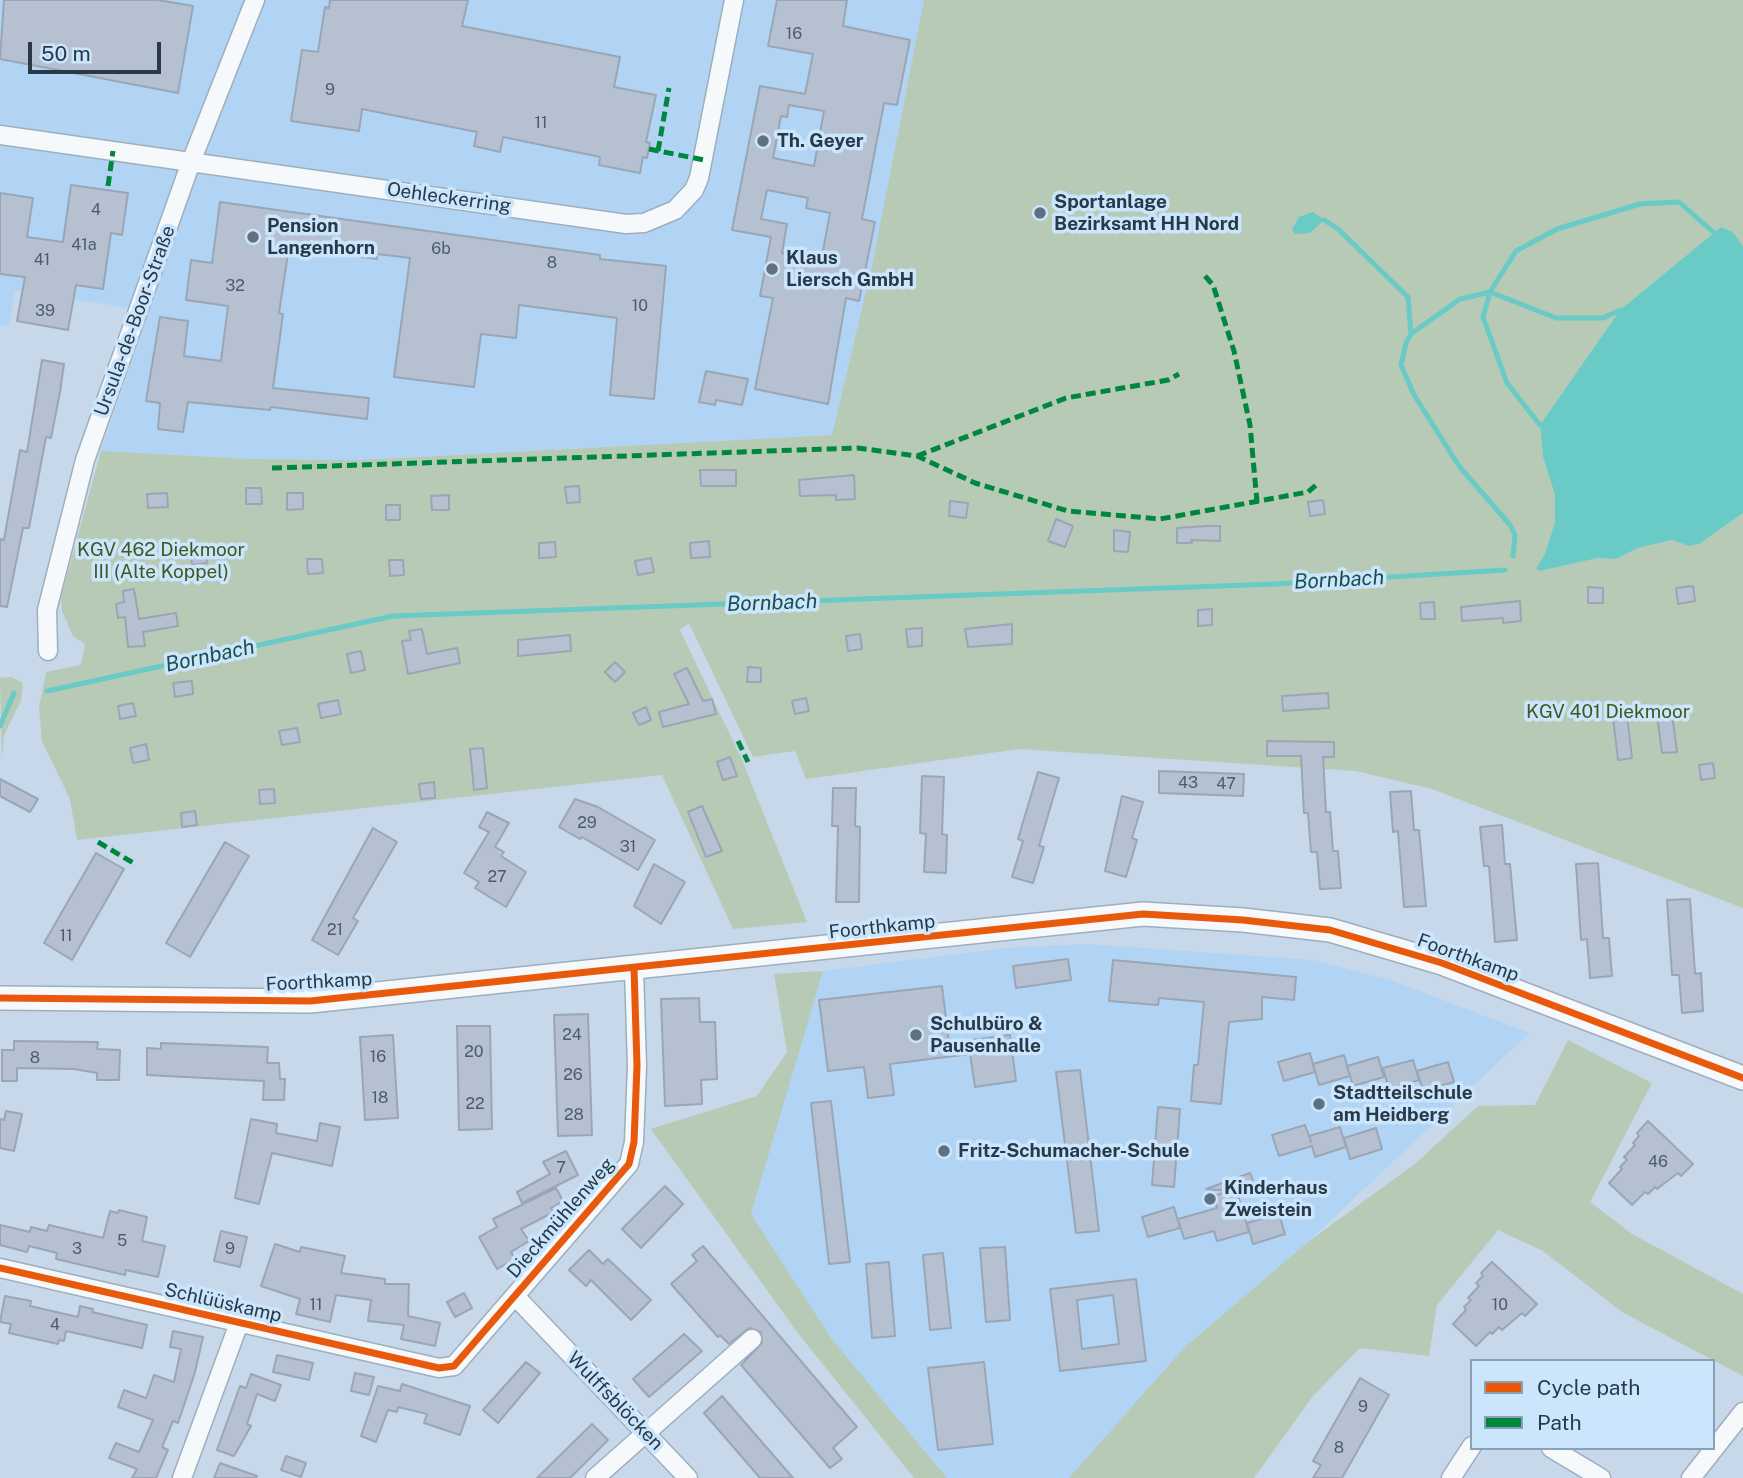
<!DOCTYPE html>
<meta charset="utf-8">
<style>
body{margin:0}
#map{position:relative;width:1743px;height:1478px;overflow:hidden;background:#c6d8e9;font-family:"Public Sans",sans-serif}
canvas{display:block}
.legend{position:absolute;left:1470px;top:1359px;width:245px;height:91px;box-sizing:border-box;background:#cbe5fd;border:2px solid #8aa0b5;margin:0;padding:9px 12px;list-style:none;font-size:21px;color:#283948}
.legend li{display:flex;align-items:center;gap:14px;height:35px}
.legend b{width:35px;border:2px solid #8aa0b5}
.scale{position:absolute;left:28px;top:42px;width:133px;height:32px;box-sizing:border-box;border:4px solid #283948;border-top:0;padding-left:9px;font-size:21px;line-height:24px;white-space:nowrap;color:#283948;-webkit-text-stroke:5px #cbe5fd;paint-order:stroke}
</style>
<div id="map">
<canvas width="1743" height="1478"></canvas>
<ul class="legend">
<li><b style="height:9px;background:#e8590c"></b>Cycle path</li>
<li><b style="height:9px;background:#00873e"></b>Path</li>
</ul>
<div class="scale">50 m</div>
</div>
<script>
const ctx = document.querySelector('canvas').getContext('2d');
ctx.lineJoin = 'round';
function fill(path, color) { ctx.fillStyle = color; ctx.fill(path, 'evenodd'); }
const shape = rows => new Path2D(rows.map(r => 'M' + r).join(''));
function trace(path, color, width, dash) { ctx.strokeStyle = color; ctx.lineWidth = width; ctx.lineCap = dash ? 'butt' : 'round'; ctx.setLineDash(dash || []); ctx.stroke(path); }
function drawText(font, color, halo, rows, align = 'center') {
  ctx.font = font + ' "Public Sans",sans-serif'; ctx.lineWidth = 7; ctx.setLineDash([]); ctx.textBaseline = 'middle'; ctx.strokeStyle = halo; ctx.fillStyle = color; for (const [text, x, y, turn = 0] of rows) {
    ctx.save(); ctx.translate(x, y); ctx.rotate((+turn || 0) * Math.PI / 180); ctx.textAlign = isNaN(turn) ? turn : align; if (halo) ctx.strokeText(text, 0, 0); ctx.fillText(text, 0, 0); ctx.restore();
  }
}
const built = shape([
 [0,0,924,0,872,267,832,435,362,460,251,459,101,451,149,311,15,290,9,326,0,325],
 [1085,944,1314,960,1396,982,1529,1033,1308,1242,1184,1348,1076,1478,947,1478,831,1338,751,1214,823,971,1006,948]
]);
const green = shape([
 [924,0,1743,0,1743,246,1733,232,1721,227,1620,310,1540,425,1543,457,1555,495,1555,522,1540,571,1598,558,1616,559,1638,548,1672,540,1689,546,1699,544,1743,513,1743,908,1432,789,1356,771,1019,749,806,779,795,751,753,757,689,623,680,630,742,760,807,922,733,929,662,775,77,840,70,799,42,741,39,708,46,672,81,665,85,644,73,636,62,611,61,597,101,451,251,459,362,460,832,435,872,266],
 [11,677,23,683,21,701,4,735,2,759,0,678],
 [823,971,751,1214,831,1338,947,1478,914,1478,797,1332,651,1129,757,1096,787,1052,774,974],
 [1568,1040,1652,1083,1590,1202,1632,1234,1743,1294,1743,1376,1622,1312,1543,1251,1498,1230,1437,1305,1429,1356,1360,1348,1313,1396,1254,1478,1069,1478,1184,1348,1308,1242,1416,1163,1478,1106,1535,1105]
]);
const water = shape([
 [1313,212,1324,220,1310,233,1295,234,1292,229,1299,217],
 [1721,227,1733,232,1743,246,1743,513,1699,544,1689,546,1672,540,1638,548,1616,559,1598,558,1540,571,1536,569,1545,554,1555,522,1555,495,1543,457,1540,425,1620,310]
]);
const stream = shape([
 [1324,220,1338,229,1408,297,1411,334],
 [1540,425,1507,383,1483,317,1490,292,1516,251,1557,229,1640,204,1679,202,1713,232],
 [1513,556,1515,535,1510,525,1459,466,1414,395,1401,365,1406,343,1411,334,1460,299,1490,292,1556,318,1603,318,1620,310],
 [47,691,393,616,1275,584,1505,570],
 [0,726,14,693]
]);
const building = shape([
 [4,0,158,0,193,6,178,93,0,59,4,0],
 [330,0,468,0,462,26,620,57,614,87,656,95,646,142,650,143,647,158,643,157,640,173,599,165,600,157,503,137,500,152,474,146,477,132,362,109,359,131,291,121,302,50,318,52,325,7,329,8,330,0],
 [777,0,847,0,843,26,910,40,897,105,884,103,862,219,875,222,859,301,846,298,828,404,755,389,773,298,760,296,771,237,732,230,760,86,805,94,813,54,768,46,777,0],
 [789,105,824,111,814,166,773,158,781,116,787,117,789,105],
 [767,190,808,198,806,208,830,213,821,261,782,253,787,224,761,219,767,190],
 [71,185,128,193,122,235,111,233,103,289,76,285,68,330,17,321,25,277,0,274,0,193,33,198,27,237,63,242,71,185],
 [220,202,600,255,600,259,666,266,654,399,610,395,617,318,519,305,516,338,481,334,474,387,394,377,410,258,377,254,377,259,289,247,279,313,283,314,273,388,369,398,367,419,271,407,270,410,188,402,183,432,158,429,160,403,146,401,160,317,188,321,184,356,221,361,228,306,186,300,191,260,212,263,220,202],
 [42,360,64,364,60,392,51,438,46,437,29,528,23,528,7,607,0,606,0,539,4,540,20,450,27,452,42,360],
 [706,371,748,379,742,405,716,400,715,405,699,402,706,371],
 [700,470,736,470,736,486,701,486,700,470],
 [854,475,855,499,836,500,836,495,800,496,799,480,854,475],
 [579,486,580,502,567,503,565,487,579,486],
 [246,488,261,488,262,504,246,504,246,488],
 [167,493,168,507,148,508,147,494,167,493],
 [287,493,303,493,303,509,287,510,287,493],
 [449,495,449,510,432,510,431,496,449,495],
 [1323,500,1325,514,1310,516,1308,502,1323,500],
 [950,501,968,503,966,518,949,516,950,501],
 [386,505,400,505,400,520,386,520,386,505],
 [1056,519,1073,526,1065,547,1048,541,1056,519],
 [1207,526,1220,526,1220,541,1191,540,1192,543,1177,543,1177,528,1207,526],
 [1114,530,1130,532,1128,552,1114,551,1114,530],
 [709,541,710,557,691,558,690,543,709,541],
 [555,542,556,557,539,558,539,543,555,542],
 [206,547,207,563,192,565,190,549,206,547],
 [651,558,654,572,638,575,635,561,651,558],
 [307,559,322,559,323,573,308,574,307,559],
 [389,560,403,560,404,575,390,576,389,560],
 [1693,586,1695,601,1678,604,1676,588,1693,586],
 [1588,587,1603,588,1603,603,1588,603,1588,587],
 [134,589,139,619,176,613,178,626,143,632,145,646,128,647,125,617,118,618,116,604,124,602,123,591,134,589],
 [1520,601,1521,621,1503,623,1503,618,1462,621,1461,607,1520,601],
 [1434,602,1435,619,1421,619,1420,603,1434,602],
 [1212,609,1212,625,1198,626,1198,610,1212,609],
 [1012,624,1012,644,968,647,965,629,1012,624],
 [922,628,922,646,908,647,906,629,922,628],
 [422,629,427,654,457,648,460,663,408,674,402,641,411,640,409,631,422,629],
 [860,634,862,649,848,651,846,636,860,634],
 [570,635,571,651,518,656,518,640,570,635],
 [361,651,365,670,351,673,347,654,361,651],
 [615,662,625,672,615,682,605,672,615,662],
 [748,667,761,668,761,682,747,682,748,667],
 [687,668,703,701,712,699,716,714,663,727,659,712,689,704,674,674,687,668],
 [192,681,193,694,175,697,173,683,192,681],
 [1328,693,1329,708,1283,711,1282,696,1328,693],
 [806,698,809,711,795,714,792,701,806,698],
 [338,700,341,714,321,718,318,704,338,700],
 [133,703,136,716,120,719,118,706,133,703],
 [646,707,651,720,639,725,633,713,646,707],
 [1626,707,1632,758,1618,760,1612,708,1626,707],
 [1672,714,1677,752,1662,753,1657,715,1672,714],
 [297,728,300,742,282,745,279,731,297,728],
 [1267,741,1334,742,1334,757,1323,757,1326,812,1330,812,1333,851,1338,851,1341,888,1320,889,1317,852,1311,852,1308,813,1304,813,1301,756,1267,756,1267,741],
 [146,744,149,760,133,763,130,748,146,744],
 [483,748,487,788,474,790,470,749,483,748],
 [730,757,737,776,723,780,717,762,730,757],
 [1713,763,1715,778,1701,780,1699,765,1713,763],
 [1159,771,1244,774,1243,796,1159,793,1159,771],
 [1038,772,1059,778,1039,846,1044,847,1033,883,1012,877,1023,841,1018,839,1038,772],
 [922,776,944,777,942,834,947,835,946,873,924,872,926,834,920,833,922,776],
 [0,779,38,799,30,812,0,796,0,779],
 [434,782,435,798,421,799,419,784,434,782],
 [833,788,856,788,855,826,860,827,859,902,836,902,838,826,832,826,833,788],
 [274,789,275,803,260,804,259,790,274,789],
 [1411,791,1414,830,1419,830,1426,906,1404,907,1398,831,1393,832,1390,792,1411,791],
 [1122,796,1143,802,1132,838,1137,840,1126,877,1105,871,1122,796],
 [575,799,598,807,655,840,638,870,582,837,580,839,559,827,575,799],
 [702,806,722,851,706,857,688,812,702,806],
 [195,811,197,825,182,827,181,813,195,811],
 [487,812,509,823,495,847,504,852,501,856,526,872,506,907,475,888,479,882,464,873,489,832,479,827,487,812],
 [1502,825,1505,864,1510,864,1517,940,1495,942,1489,866,1484,866,1480,827,1502,825],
 [373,828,397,842,353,918,358,921,338,955,312,940,373,828],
 [225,842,249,856,190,957,166,943,225,842],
 [96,853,124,869,72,960,44,943,96,853],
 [1598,863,1603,938,1609,938,1612,976,1590,978,1587,939,1581,940,1576,864,1598,863],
 [654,864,685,882,661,924,634,906,654,864],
 [1690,899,1695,974,1701,973,1703,1011,1682,1013,1679,975,1672,975,1667,900,1690,899],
 [1068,959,1071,980,1016,988,1013,966,1068,959],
 [1113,960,1296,977,1294,1000,1262,997,1262,1019,1229,1022,1221,1104,1191,1101,1194,1065,1198,1065,1204,1002,1159,998,1158,1005,1109,1001,1113,960],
 [942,986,949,1043,1010,1035,1016,1081,975,1087,970,1054,890,1064,894,1095,868,1098,864,1067,828,1071,819,1000,942,986],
 [699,998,700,1022,715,1022,717,1079,701,1080,702,1104,665,1106,661,999,699,998],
 [588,1014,592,1135,558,1136,554,1015,588,1014],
 [457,1026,490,1026,492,1129,459,1130,457,1026],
 [393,1035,398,1118,365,1120,360,1037,393,1035],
 [14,1041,98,1042,97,1049,120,1050,119,1080,97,1080,97,1073,74,1069,17,1068,17,1081,2,1081,2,1050,14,1050,14,1041],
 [161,1043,268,1047,267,1063,279,1063,280,1079,285,1079,284,1100,263,1100,264,1081,147,1075,147,1048,161,1049,161,1043],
 [1310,1053,1315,1072,1284,1081,1278,1062,1310,1053],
 [1344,1055,1350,1076,1319,1085,1313,1064,1344,1055],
 [1378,1057,1384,1077,1353,1086,1347,1066,1378,1057],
 [1413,1060,1419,1080,1389,1089,1383,1068,1413,1060],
 [1448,1062,1454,1082,1423,1091,1417,1071,1448,1062],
 [1080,1070,1099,1231,1076,1233,1056,1072,1080,1070],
 [831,1101,850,1262,829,1264,811,1103,831,1101],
 [1158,1107,1180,1109,1174,1187,1152,1185,1158,1107],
 [6,1111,22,1114,14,1151,0,1148,0,1119,4,1120,6,1111],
 [251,1119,277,1124,276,1133,317,1141,320,1123,340,1127,332,1166,272,1153,259,1204,235,1198,251,1119],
 [1648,1121,1693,1164,1681,1176,1678,1173,1657,1189,1655,1187,1648,1194,1645,1192,1632,1205,1609,1183,1622,1169,1620,1167,1627,1160,1624,1157,1635,1145,1633,1143,1639,1136,1637,1133,1648,1121],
 [1305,1125,1311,1142,1309,1136,1340,1127,1346,1147,1315,1157,1312,1146,1279,1156,1272,1135,1305,1125],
 [1376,1128,1382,1149,1350,1159,1344,1138,1376,1128],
 [566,1151,578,1175,522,1203,517,1192,550,1174,543,1162,566,1151],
 [1250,1173,1255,1186,1237,1192,1249,1232,1217,1241,1214,1231,1184,1239,1178,1219,1217,1208,1213,1196,1230,1191,1206,1189,1250,1173],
 [665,1186,683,1204,641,1248,622,1229,665,1186],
 [556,1188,563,1201,551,1208,554,1212,521,1229,529,1241,511,1252,515,1259,497,1269,479,1237,497,1227,493,1219,556,1188],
 [1174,1207,1180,1228,1148,1237,1142,1217,1174,1207],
 [119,1210,147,1217,142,1241,165,1246,158,1277,126,1270,125,1275,56,1259,57,1253,29,1246,27,1252,0,1245,0,1225,30,1232,31,1227,47,1231,49,1225,103,1238,110,1211,118,1213,119,1210],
 [1279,1214,1285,1234,1253,1244,1247,1223,1279,1214],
 [221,1231,247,1237,240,1267,214,1261,221,1231],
 [275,1244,300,1252,301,1247,345,1256,341,1273,385,1279,385,1284,409,1284,408,1316,440,1323,435,1346,401,1339,404,1325,368,1321,371,1300,336,1295,330,1322,296,1314,300,1299,261,1286,275,1244],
 [703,1246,857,1427,833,1448,842,1459,830,1468,741,1365,762,1343,761,1332,749,1328,729,1344,720,1335,718,1337,671,1284,697,1261,692,1255,703,1246],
 [1005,1247,1010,1320,986,1322,980,1248,1005,1247],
 [589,1250,603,1264,608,1259,651,1300,631,1320,591,1280,586,1286,569,1270,589,1250],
 [943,1253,951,1328,930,1330,923,1255,943,1253],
 [889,1262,895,1336,872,1338,866,1264,889,1262],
 [1492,1262,1537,1304,1525,1316,1522,1313,1502,1330,1499,1327,1492,1334,1490,1332,1476,1346,1453,1324,1466,1310,1464,1307,1471,1300,1468,1298,1479,1286,1476,1283,1483,1276,1481,1273,1492,1262],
 [1136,1279,1146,1361,1060,1371,1050,1289,1136,1279],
 [1113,1295,1119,1344,1082,1349,1077,1300,1113,1295],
 [464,1293,472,1308,455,1317,447,1302,464,1293],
 [5,1296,31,1301,30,1306,78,1317,80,1306,93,1309,92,1312,147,1325,142,1348,66,1331,64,1341,59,1340,58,1344,9,1333,11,1324,0,1322,5,1296],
 [173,1331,203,1337,195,1372,178,1423,173,1421,162,1447,168,1450,156,1478,132,1478,137,1469,109,1458,116,1443,139,1452,153,1420,118,1407,124,1390,146,1398,154,1375,174,1382,181,1349,170,1347,173,1331],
 [684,1334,702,1351,649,1397,633,1379,684,1334],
 [277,1355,313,1363,309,1380,273,1372,277,1355],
 [526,1362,540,1373,498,1423,483,1410,526,1362],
 [984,1362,993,1444,938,1450,928,1368,984,1362],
 [355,1373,374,1377,369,1395,351,1391,355,1373],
 [251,1374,281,1385,275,1401,257,1394,247,1424,251,1426,234,1456,217,1450,240,1386,246,1388,251,1374],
 [1360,1378,1389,1395,1342,1478,1313,1478,1321,1465,1313,1461,1360,1378],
 [402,1384,470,1406,460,1435,424,1423,427,1414,398,1407,397,1412,388,1410,376,1442,361,1436,378,1386,400,1391,402,1384],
 [722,1396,793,1478,760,1478,704,1413,722,1396],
 [592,1424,608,1440,570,1478,537,1478,592,1424],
 [286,1456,306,1463,301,1477,281,1470,286,1456],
 [220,1463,257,1476,256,1478,214,1478,220,1463]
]);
const minor = shape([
 [0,135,626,224,644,223,675,210,694,190,699,178,734,0],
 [48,651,47,610,85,460,191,162,255,0],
 [0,1268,439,1368,454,1366,629,1164,634,1142,637,1066,634,968],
 [515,1296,688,1478],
 [1551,1448,1601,1478],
 [182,1478,239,1323],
 [595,1478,752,1339],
 [1451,1478,1472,1446],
 [1691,1478,1743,1412]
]);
const tertiary = shape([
 [0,998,310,1001,1143,914,1243,920,1330,930,1442,963,1743,1078]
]);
const quiet = shape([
 [649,149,704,160],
 [658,151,669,88],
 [108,186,113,151],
 [1205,276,1213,285,1234,351,1250,425,1257,502],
 [917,456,1066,398,1168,380,1179,374],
 [272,468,858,448,917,456,975,483,1068,511,1160,519,1308,492,1316,485],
 [738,741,748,762],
 [98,842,135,864]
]);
const cycleway = shape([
 [0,998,310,1001,1143,914,1243,920,1330,930,1442,963,1743,1078],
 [0,1268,439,1368,454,1366,629,1164,634,1142,637,1066,634,968]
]);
const markers = [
 [763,141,7,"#5f7180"],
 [1040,213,7,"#5f7180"],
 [253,237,7,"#5f7180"],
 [772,269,7,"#5f7180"],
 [916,1035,7,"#5f7180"],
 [1319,1104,7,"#5f7180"],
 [944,1151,7,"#5f7180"],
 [1210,1199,7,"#5f7180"]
];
const numberNames = [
 ["16",794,34],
 ["9",330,90],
 ["11",541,123],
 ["4",96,210],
 ["41a",84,245],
 ["6b",441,249],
 ["41",42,260],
 ["8",552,263],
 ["32",235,286],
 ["10",640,306],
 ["39",45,311],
 ["43",1188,783],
 ["47",1226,784],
 ["29",587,823],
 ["31",628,847],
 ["27",497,877],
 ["21",335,930],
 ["11",66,936],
 ["24",572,1035],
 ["20",474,1052],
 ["16",378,1057],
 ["8",35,1058],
 ["26",573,1075],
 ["18",380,1098],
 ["22",475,1104],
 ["28",574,1115],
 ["46",1658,1162],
 ["7",561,1168],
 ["5",122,1241],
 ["3",77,1249],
 ["9",230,1249],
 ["11",316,1305],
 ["10",1500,1305],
 ["4",55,1325],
 ["9",1363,1407],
 ["8",1339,1448]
];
const poiNames = [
 ["Th. Geyer",777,141],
 ["Sportanlage",1054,202],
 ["Bezirksamt HH Nord",1054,224],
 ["Pension",267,226],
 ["Langenhorn",267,248],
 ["Klaus",786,258],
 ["Liersch GmbH",786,280],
 ["Schulbüro &",930,1024],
 ["Pausenhalle",930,1046],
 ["Stadtteilschule",1333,1093],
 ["am Heidberg",1333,1115],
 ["Fritz-Schumacher-Schule",958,1151],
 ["Kinderhaus",1224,1188],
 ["Zweistein",1224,1210]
];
const streetNames = [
 ["Oehleckerring",449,198,8],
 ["Ursula-de-Boor-Straße",135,321,-70],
 ["Foorthkamp",882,927,-6],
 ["Foorthkamp",1468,958,20],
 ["Foorthkamp",319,982,-3],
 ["Dieckmühlenweg",561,1218,-49],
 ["Schlüüskamp",223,1303,13],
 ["Wulffsblöcken",615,1401,46]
];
const parkNames = [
 ["KGV 462 Diekmoor",161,550],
 ["III (Alte Koppel)",161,572],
 ["KGV 401 Diekmoor",1608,712]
];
const waterNames = [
 ["Bornbach",1339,580,-3],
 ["Bornbach",772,603,-2],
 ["Bornbach",210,656,-12]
];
fill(built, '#b1d4f4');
fill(green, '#b6cab5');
fill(water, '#6acac6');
trace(stream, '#6acac6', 5);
fill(building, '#b5c1d1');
trace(building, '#9aa6b6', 2);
trace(minor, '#9eaebd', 21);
trace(tertiary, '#9eaebd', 26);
trace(minor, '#f6f9fc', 18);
trace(tertiary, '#f6f9fc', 23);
trace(quiet, '#00873e', 5, [10, 5]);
trace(cycleway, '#e8590c', 7);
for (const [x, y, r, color] of markers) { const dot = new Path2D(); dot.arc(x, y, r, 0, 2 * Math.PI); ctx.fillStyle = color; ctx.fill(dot); trace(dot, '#cbe5fd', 2.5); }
drawText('16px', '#4c5c6b', null, numberNames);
drawText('bold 19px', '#283948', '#cbe5fd', poiNames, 'left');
drawText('19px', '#283948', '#cbe5fd', streetNames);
drawText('19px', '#43571d', '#cbe5fd', parkNames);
drawText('italic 21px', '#1a504b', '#cbe5fd', waterNames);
</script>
